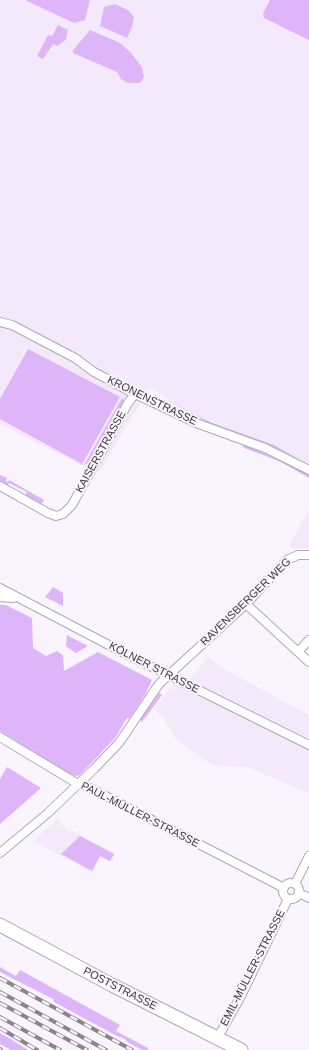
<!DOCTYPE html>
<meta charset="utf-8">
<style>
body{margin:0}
canvas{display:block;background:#faf4ff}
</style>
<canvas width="309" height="1050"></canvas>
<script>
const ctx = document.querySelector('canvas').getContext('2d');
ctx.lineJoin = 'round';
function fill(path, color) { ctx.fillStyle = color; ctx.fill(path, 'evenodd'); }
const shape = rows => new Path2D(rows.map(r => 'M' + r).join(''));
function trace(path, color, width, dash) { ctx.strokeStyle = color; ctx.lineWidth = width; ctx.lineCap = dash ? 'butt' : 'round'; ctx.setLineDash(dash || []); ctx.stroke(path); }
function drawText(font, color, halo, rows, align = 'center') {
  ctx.font = font + ' Helvetica,sans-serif'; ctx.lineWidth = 4; ctx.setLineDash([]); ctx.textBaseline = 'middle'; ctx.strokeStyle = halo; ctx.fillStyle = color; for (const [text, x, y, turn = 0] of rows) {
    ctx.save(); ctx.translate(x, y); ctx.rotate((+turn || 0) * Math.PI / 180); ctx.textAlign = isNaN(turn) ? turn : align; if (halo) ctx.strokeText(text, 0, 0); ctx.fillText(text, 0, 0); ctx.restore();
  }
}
const built = shape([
 [0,0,309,0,309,464,269,443,204,419,166,400,167,398,150,388,98,474,0,424],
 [309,509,309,548,293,549,289,546],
 [209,657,219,666,309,715,309,793,246,767,216,766,209,763,176,739,166,724,165,717,154,710,172,685,189,679],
 [58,819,69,832,72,830,115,854,112,862,100,857,93,873,33,841]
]);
const green = shape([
 [25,0,90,0,85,20,74,23],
 [270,0,309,0,309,40,264,18,263,13],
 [115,4,128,10,134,17,132,27,127,38,100,26,104,7],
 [58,25,68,30,66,39,58,46,53,44,43,59,37,56,48,35,52,36],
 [90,30,120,43,131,53,142,67,144,77,140,83,128,83,121,79,117,72,73,53,73,50],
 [28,349,120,397,82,464,0,419,0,399],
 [122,398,125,401,110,428,91,461,84,465],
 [166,400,210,422,274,445,309,465,268,444,209,423],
 [245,445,286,463,309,475,309,478,281,462,242,447],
 [0,475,7,478,6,481,8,482,9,480,44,500,40,506,24,497,27,492,9,483,7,487,0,483],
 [53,587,63,593,63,606,45,597],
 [0,605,6,605,32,618,33,648,46,656,57,651,63,655,64,671,98,652,152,680,145,695,129,719,127,718,115,738,80,775,76,776,70,774,0,731],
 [67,635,88,646,76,653,66,646],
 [159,693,162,695,142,722,140,719],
 [7,767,41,788,0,824,0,779],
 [80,836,114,854,110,861,100,856,92,871,61,854],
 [0,967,16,976,20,970,120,1025,116,1031,148,1048,148,1050,142,1050,127,1042,125,1039,115,1035,54,1002,53,999,0,972],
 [0,1033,9,1038,28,1050,11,1050,0,1044]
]);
const minor = shape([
 [0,322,12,325,75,358,94,372,135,394,196,423,265,448,309,470],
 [0,486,48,513,56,516,63,514,72,505,128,403,135,394],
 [0,588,126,654,309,745],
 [0,597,13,598],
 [246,604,309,662],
 [298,652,309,640],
 [0,737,78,784,92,789,284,888],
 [0,853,48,813,95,768,119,743,159,684,246,604,287,560,298,555,309,555],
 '283 891a8 8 0 1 1 16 0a8 8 0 1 1-16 0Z',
 [295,884,309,856],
 [299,893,309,898],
 [218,1037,241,996,288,899]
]);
const primary = shape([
 [0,925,112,985,241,1050]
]);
const rail = shape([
 [0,978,132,1050],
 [0,992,106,1050],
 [0,1003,87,1050],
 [0,1017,60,1050],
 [0,1028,37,1050],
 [0,1049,1,1050]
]);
const streetNames = [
 ["KRONENSTRASSE",152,401,26],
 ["KAISERSTRASSE",101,452,-61],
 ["RAVENSBERGER WEG",246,602,-44],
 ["KÖLNER STRASSE",154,668,27],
 ["PAUL-MÜLLER-STRASSE",140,815,27],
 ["EMIL-MÜLLER-STRASSE",253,968,-63],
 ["POSTSTRASSE",120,989,27]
];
fill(built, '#f3e9fb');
fill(green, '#dfb5fa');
trace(minor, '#aea8b2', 10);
trace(primary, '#aea8b2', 15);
trace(minor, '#fff', 8);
trace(primary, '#fff', 13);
trace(rail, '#89858d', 4);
trace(rail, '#faf4ff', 2.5, [8]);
drawText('11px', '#3c393e', '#faf4ff', streetNames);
</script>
